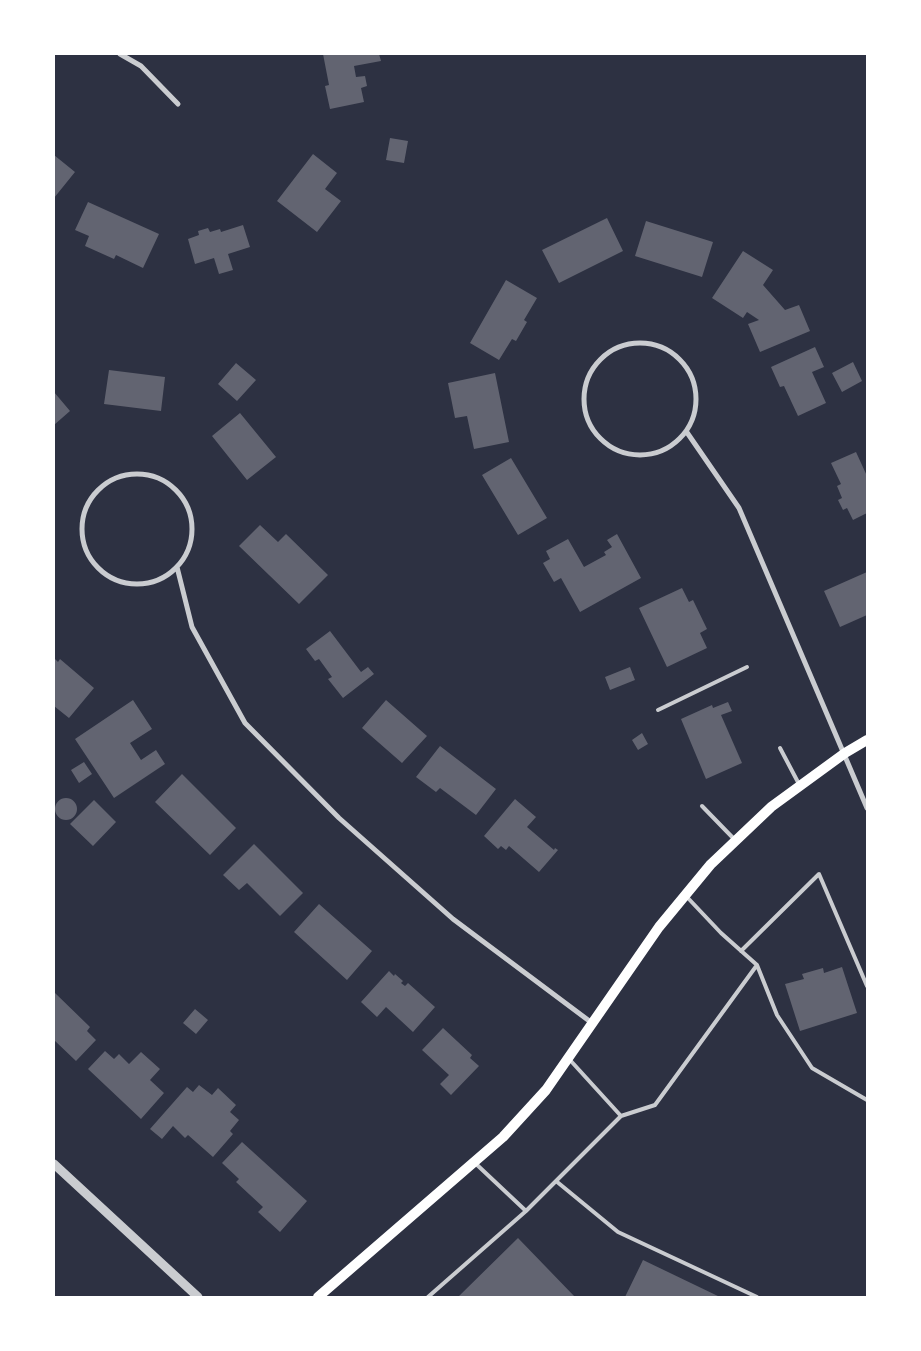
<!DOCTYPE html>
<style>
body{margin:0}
#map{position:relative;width:921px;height:1351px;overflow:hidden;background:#2d3142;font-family:"Titillium Web",sans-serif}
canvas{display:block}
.frame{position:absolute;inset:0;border:55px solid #fff;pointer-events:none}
</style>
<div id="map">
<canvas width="921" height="1351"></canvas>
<div class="frame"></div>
</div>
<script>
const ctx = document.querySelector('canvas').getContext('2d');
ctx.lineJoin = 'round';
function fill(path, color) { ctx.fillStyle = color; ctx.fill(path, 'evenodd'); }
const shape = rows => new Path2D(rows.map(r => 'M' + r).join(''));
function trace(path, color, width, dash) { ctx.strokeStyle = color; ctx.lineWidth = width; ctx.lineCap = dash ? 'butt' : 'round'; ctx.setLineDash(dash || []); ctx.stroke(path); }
const building = shape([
 [323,54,379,54,381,61,354,66,356,77,365,76,367,86,361,88,364,102,330,109,325,86,329,85],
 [390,138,408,141,404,163,386,160],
 [313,154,337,173,325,189,341,201,317,232,277,201],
 [54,155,75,172,54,198],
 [88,202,159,234,143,268,116,255,114,259,85,246,89,236,75,230],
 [607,218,623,251,559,283,542,250],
 [646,221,713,242,702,277,635,256],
 [243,225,250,247,228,254,233,270,219,274,214,258,195,264,188,239,199,235,198,231,208,228,210,232,220,229,221,232],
 [743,251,773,270,763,285,785,310,799,305,810,331,760,352,748,324,759,320,747,312,743,318,712,298],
 [506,280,537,298,524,320,527,322,516,341,512,339,499,360,470,343],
 [815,347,824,367,812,372,826,403,798,416,784,386,780,387,771,367],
 [853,362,862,381,842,392,832,373],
 [236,363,256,380,237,401,218,384],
 [109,370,165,377,161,411,104,404],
 [495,373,509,442,474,449,467,416,455,418,448,383],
 [54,392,70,411,54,425],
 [240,413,276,457,247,480,212,436],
 [856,452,867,476,867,513,853,520,847,508,843,510,838,500,842,498,837,486,841,484,831,463],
 [511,458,547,518,518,535,482,475],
 [260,525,278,542,286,534,328,575,299,604,239,546],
 [617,534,641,578,580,612,561,578,554,582,543,563,550,559,546,551,568,539,584,567,606,555,604,552,612,547,607,540],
 [867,572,867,615,840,627,824,591],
 [682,588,689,602,693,600,707,629,700,633,707,648,667,667,639,608],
 [330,631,361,672,368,667,374,674,343,698,328,679,332,677,319,659,315,661,306,649],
 [54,658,58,662,60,659,94,688,69,718,54,706],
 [630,667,635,680,610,690,605,677],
 [133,700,152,729,130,743,141,760,156,750,165,764,114,798,75,739],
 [386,700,427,736,402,763,362,728],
 [728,702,732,711,721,715,742,763,706,779,681,719,712,705,713,708],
 [642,733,648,744,638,750,632,740],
 [440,746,496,789,476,815,440,788,436,792,416,777],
 [84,762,92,774,79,783,71,770],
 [182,774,236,828,210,855,155,802],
 '55 809a11 11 0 1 1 22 0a11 11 0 1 1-22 0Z',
 [515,799,536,817,527,827,554,850,555,848,558,850,539,872,509,846,506,850,501,846,498,849,484,836],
 [94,800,116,822,93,846,70,824],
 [254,844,303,893,280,916,247,883,239,890,223,875],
 [319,904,372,951,347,980,294,932],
 [842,967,857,1013,800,1031,785,984,804,979,802,974,823,968,824,973],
 [389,971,394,976,395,974,403,981,401,983,405,986,408,983,435,1007,413,1032,386,1007,377,1017,361,1002],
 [54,992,90,1027,87,1031,96,1040,76,1061,54,1040],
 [195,1009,208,1020,196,1034,183,1023],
 [443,1028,472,1055,470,1058,479,1066,451,1095,440,1084,449,1075,422,1050],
 [105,1051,114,1059,119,1054,129,1064,141,1052,160,1069,150,1080,164,1093,141,1119,88,1069],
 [199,1085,212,1095,218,1088,236,1105,230,1112,239,1120,230,1131,233,1134,213,1157,188,1135,185,1138,173,1126,162,1139,150,1129,187,1087,193,1092],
 [242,1142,307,1201,280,1232,258,1212,263,1207,236,1182,239,1179,222,1163],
 [518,1238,575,1297,458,1297],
 [643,1260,720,1297,625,1297]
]);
const service = shape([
 [658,710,747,667],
 [780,748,800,786],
 [702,806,735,840],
 [686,896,721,933,757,965,777,1015,812,1068,867,1100],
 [741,951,819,874,867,986],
 [570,1060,621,1116,655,1105,757,965],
 [475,1163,526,1211],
 [556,1181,618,1232,757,1297],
 [428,1297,526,1211,621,1116]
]);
const minor = shape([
 [120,54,141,66,178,104],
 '584 399a56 56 0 1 1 112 0a56 56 0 1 1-112 0Z',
 [686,431,739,508,867,808],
 '82 529a55 55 0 1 1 110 0a55 55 0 1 1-110 0Z',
 [177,567,192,627,245,723,339,818,453,919,592,1023]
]);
const tertiary = shape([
 [54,1164,198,1297]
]);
const secondary = shape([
 [318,1297,503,1137,546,1090,659,927,711,864,771,807,845,753,867,740]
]);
fill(building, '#626471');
trace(service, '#caccd0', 4);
trace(minor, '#caccd0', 5);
trace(tertiary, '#caccd0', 9);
trace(secondary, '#fff', 10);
</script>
